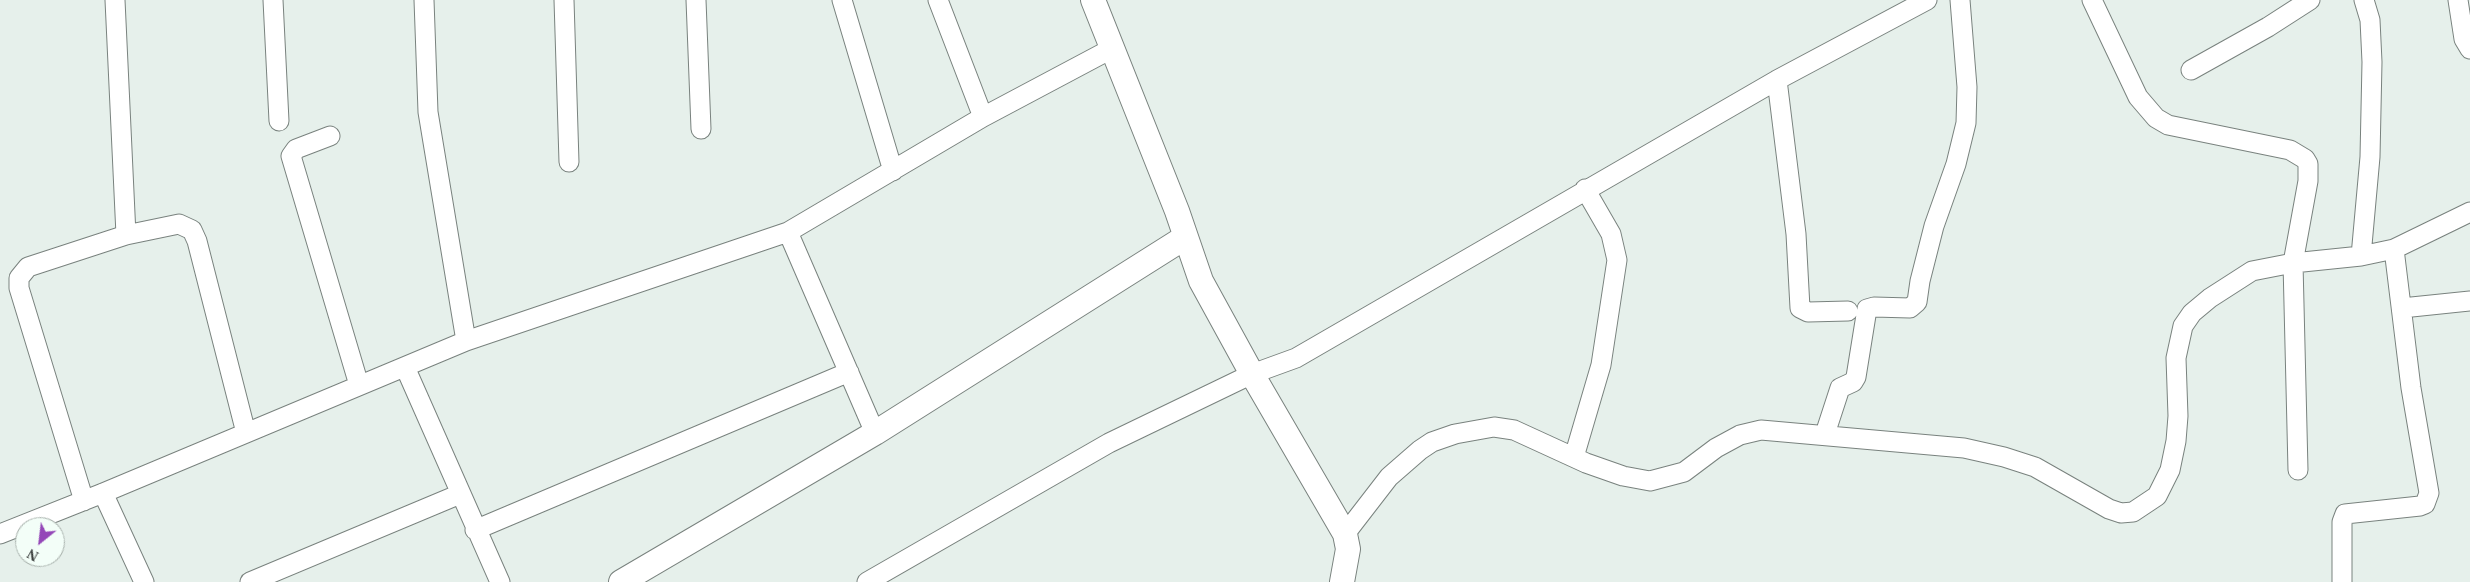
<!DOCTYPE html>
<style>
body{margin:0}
#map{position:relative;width:2470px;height:582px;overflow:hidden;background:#e6f0eb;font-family:"Times New Roman",serif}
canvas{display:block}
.north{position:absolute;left:15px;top:517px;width:50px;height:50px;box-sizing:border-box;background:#f3fef8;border:1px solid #a7b0ab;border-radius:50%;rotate:209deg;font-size:14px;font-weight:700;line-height:20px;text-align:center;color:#363a38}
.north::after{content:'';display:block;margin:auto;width:18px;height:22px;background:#9447b8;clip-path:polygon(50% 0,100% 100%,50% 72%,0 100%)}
</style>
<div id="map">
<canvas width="2470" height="582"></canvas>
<div class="north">N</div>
</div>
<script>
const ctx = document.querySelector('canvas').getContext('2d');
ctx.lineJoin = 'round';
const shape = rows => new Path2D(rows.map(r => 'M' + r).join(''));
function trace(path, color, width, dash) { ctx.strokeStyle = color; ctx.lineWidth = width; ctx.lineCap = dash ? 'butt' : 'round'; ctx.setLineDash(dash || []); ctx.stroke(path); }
const minor = shape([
 [115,0,126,235],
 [273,0,279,121],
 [424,0,428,112,466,341],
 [564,0,569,162],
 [696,0,701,129],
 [842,0,893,171],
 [938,0,983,117],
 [2092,0,2138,97,2156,118,2168,125,2290,150,2305,159,2308,164,2308,181,2293,263,2361,256,2394,249,2470,212],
 [2458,0,2464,39,2470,49],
 [2191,70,2268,27,2310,0],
 [1777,80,1796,234,1800,308,1808,312,1848,311],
 [330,136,296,149,291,156,359,385],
 [788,232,875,433],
 [2361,256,2370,157,2372,62,2370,20,2364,0],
 [2402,308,2470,301],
 [405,367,500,582],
 [1825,434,1840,388,1853,382,1856,377,1867,309,1874,307,1910,308,1917,302,1920,281,1934,226,1956,164,1966,123,1967,87,1960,0],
 [1574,457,1601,365,1617,260,1611,234,1585,189],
 [103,493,144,582],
 [84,501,19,288,19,278,28,267,126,235,179,224,192,230,197,241,246,433],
 [475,530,849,372],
 [0,534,103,493,466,341,788,232,983,117,1111,49],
 [1345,534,1389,477,1420,450,1432,442,1455,434,1494,427,1514,430,1586,463,1623,476,1650,481,1684,472,1716,448,1740,435,1761,430,1964,448,2004,457,2035,467,2109,509,2121,513,2133,512,2157,496,2170,470,2176,441,2178,416,2176,358,2183,326,2192,313,2210,298,2252,271,2293,263,2298,470],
 [250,582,460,494],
 [867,582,1109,443,1252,374,1296,358,1777,80,1927,0],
 [2342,582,2342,522,2345,514,2420,506,2425,504,2429,493,2411,388,2394,249]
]);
const tertiary = shape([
 [1093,0,1177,211,1201,281,1252,374,1345,534,1348,549,1342,582],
 [621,582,875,433,1184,238]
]);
trace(minor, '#79827e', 21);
trace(tertiary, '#79827e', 26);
trace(minor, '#fff', 19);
trace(tertiary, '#fff', 24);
</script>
